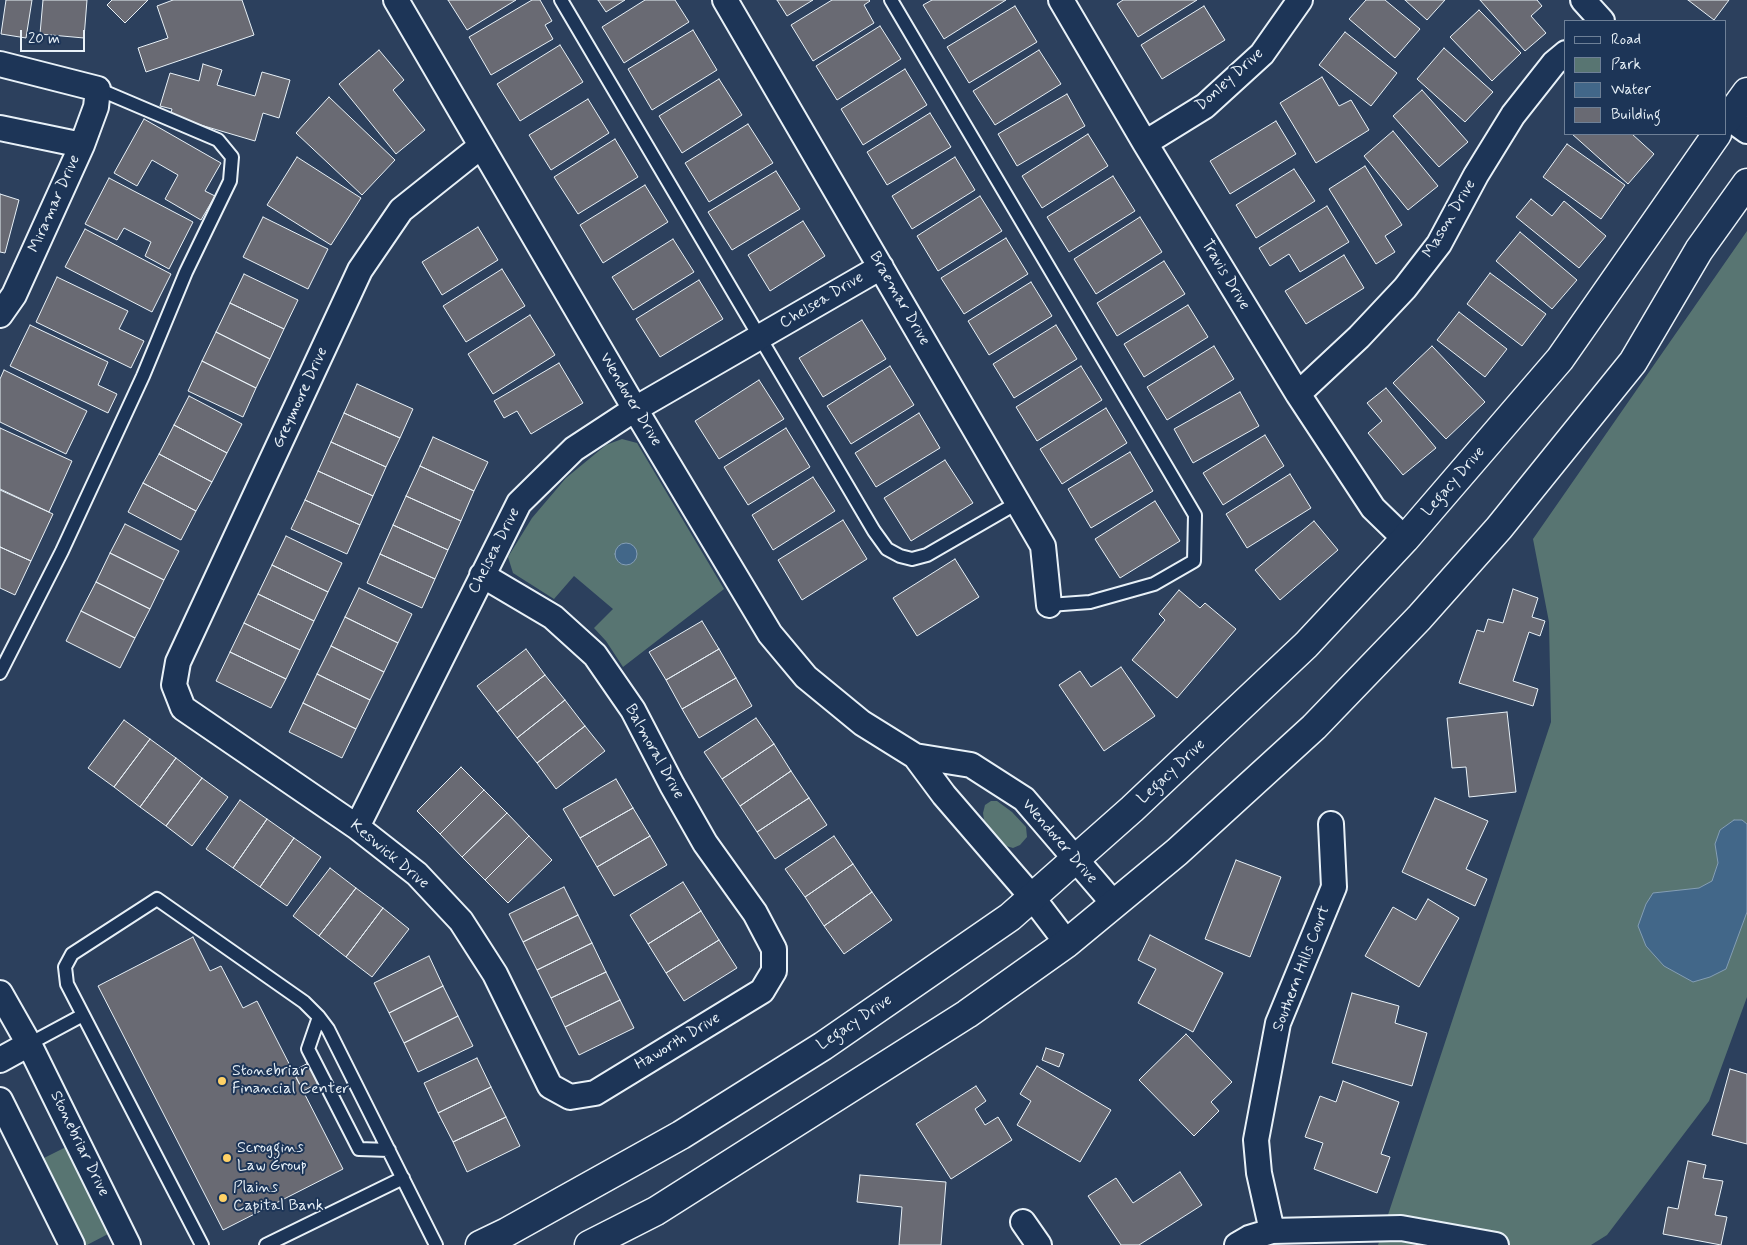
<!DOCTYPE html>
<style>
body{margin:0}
#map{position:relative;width:1747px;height:1245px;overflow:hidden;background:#2c405d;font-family:Mynerve,sans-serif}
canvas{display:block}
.legend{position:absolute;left:1564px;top:20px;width:162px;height:115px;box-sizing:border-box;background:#1d3557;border:1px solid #6e8097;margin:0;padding:6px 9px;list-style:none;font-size:15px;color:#e8f1f8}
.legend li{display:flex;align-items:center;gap:10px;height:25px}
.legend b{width:25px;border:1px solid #6e8097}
.scale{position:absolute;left:20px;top:30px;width:65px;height:22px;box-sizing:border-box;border:2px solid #e8f1f8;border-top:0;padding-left:6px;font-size:15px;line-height:18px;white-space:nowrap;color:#e8f1f8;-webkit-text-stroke:4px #1d3557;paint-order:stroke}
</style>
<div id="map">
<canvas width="1747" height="1245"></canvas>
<ul class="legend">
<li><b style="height:6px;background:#1d3557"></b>Road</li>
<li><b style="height:14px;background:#587572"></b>Park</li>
<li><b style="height:14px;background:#426789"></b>Water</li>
<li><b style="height:14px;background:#696a73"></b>Building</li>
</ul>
<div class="scale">20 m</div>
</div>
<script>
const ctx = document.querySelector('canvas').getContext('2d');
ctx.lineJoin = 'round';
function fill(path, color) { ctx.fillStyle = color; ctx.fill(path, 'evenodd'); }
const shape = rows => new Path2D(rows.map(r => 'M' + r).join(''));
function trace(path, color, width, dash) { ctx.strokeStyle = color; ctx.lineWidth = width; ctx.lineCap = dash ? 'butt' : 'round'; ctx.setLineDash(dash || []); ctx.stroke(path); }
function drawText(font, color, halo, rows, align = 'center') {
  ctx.font = font + ' Mynerve,sans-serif'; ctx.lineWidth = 4; ctx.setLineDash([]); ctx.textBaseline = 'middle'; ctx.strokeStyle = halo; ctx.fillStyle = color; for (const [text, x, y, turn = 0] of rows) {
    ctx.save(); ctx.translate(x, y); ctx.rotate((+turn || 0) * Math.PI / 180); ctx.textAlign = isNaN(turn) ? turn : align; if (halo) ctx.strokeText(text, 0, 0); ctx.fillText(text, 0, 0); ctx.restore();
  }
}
const green = shape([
 [1747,231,1747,997,1709,1101,1607,1235,1591,1245,1378,1245,1551,722,1549,622,1533,539],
 [622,439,637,443,724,589,623,667,606,641,594,628,613,609,574,576,554,599,513,573,508,557,532,518,566,478,606,445],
 [991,801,997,801,1012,812,1026,827,1027,837,1020,845,1013,848,1003,845,984,820,983,813,985,805],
 [66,1147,108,1234,87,1245,84,1245,42,1159]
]);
const water = shape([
 '615 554a11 11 0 1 1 22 0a11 11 0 1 1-22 0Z',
 [1734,820,1742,820,1747,824,1747,912,1726,969,1710,977,1693,982,1664,966,1646,946,1638,926,1646,904,1653,893,1699,888,1712,881,1718,863,1715,844,1720,830,1734,820]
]);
const building = shape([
 [6,0,32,0,26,38,1,34,6,0],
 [43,0,87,0,84,38,40,34,43,0],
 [112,0,148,0,125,23,107,5,112,0],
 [173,0,242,0,254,35,146,72,138,48,168,38,157,6,173,0],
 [448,0,516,0,467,30,448,0],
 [532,0,540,0,552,21,545,25,553,39,491,75,469,37,532,0],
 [598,0,625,0,606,12,598,0],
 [645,0,675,0,689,22,624,63,602,27,645,0],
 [777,0,813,0,787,16,777,0],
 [832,0,869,0,870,1,864,5,874,23,813,61,791,25,832,0],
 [932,0,1006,0,944,39,923,5,932,0],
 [1123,0,1197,0,1138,37,1117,4,1123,0],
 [1366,0,1385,0,1420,29,1395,58,1349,19,1366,0],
 [1405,0,1445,0,1427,20,1405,0],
 [1480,0,1537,0,1542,6,1531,16,1546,33,1525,51,1480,0],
 [1688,0,1729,0,1714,20,1688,0],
 [1015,6,1037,42,969,83,947,47,1015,6],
 [1204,6,1225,40,1162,79,1141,45,1204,6],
 [1479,10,1521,53,1492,81,1450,37,1479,10],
 [880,26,901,59,837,100,816,66,880,26],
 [693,30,717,70,652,110,628,69,693,30],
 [1345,32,1397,73,1371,106,1319,65,1345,32],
 [560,45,583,82,520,121,497,84,560,45],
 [1444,48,1493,92,1465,122,1417,79,1444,48],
 [379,50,404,80,393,90,425,130,396,154,339,84,379,50],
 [1039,50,1061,84,995,125,973,91,1039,50],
 [203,64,222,70,217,85,255,96,262,72,290,80,279,118,263,113,255,141,170,116,172,109,160,106,170,73,199,81,203,64],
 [905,69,927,105,863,145,841,109,905,69],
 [1322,77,1339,106,1351,100,1369,130,1316,163,1280,103,1322,77],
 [719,79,742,115,682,153,659,116,719,79],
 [1422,90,1468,142,1439,167,1393,116,1422,90],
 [1067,94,1085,126,1017,166,998,134,1067,94],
 [329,97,395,160,362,195,296,133,329,97],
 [588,99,609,133,551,170,529,135,588,99],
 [930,113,951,147,887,185,867,152,930,113],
 [144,119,221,163,205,191,215,196,201,220,165,199,178,175,152,160,137,186,114,173,144,119],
 [1276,121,1296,154,1230,194,1210,161,1276,121],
 [748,124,773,163,709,202,685,163,748,124],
 [1393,131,1438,186,1408,210,1364,156,1393,131],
 [1088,134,1108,166,1042,208,1022,176,1088,134],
 [1572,134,1632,134,1654,154,1628,184,1572,134],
 [615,139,638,177,578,214,554,177,615,139],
 [1567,144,1625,185,1601,219,1543,177,1567,144],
 [297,157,361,198,331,245,267,205,297,157],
 [955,157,975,190,912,229,892,196,955,157],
 [1365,166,1402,225,1385,236,1395,252,1376,264,1329,189,1365,166],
 [1294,169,1315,201,1256,238,1236,205,1294,169],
 [776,171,800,209,732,250,708,212,776,171],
 [1113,176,1135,211,1069,252,1047,217,1113,176],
 [109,178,193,222,169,269,145,256,151,242,124,228,117,240,85,224,109,178],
 [645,185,668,222,603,263,580,225,645,185],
 [0,194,19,200,5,253,0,252,0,194],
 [980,196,1002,231,938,271,917,236,980,196],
 [1531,199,1552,216,1564,201,1606,236,1579,268,1516,217,1531,199],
 [1327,206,1349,242,1300,272,1289,254,1270,266,1259,248,1327,206],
 [263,217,328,249,308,289,243,257,263,217],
 [1140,217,1162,252,1096,294,1074,259,1140,217],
 [803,221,825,256,770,291,748,255,803,221],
 [478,227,498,260,442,295,422,262,478,227],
 [85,229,171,274,152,312,65,267,85,229],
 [1520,232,1577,280,1552,309,1496,261,1520,232],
 [1006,238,1028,274,964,314,941,278,1006,238],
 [673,239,694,272,633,310,612,277,673,239],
 [1344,255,1364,288,1306,324,1285,291,1344,255],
 [1164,261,1185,294,1117,336,1097,303,1164,261],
 [502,269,525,306,466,342,443,306,502,269],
 [1490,273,1546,314,1522,346,1467,304,1490,273],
 [244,274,298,300,284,329,230,303,244,274],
 [57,277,128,311,119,329,144,341,131,368,36,322,57,277],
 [699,280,723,319,660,357,636,319,699,280],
 [1031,282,1052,316,989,355,968,321,1031,282],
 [230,303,284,329,270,359,216,332,230,303],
 [1188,305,1208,337,1144,377,1124,344,1188,305],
 [1459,312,1507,349,1485,377,1437,340,1459,312],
 [530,315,555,355,493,394,468,354,530,315],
 [862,320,886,359,823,397,799,358,862,320],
 [30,325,108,362,98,385,117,394,108,413,10,366,30,325],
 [1056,325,1077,359,1014,398,993,364,1056,325],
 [216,332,270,359,256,388,202,361,216,332],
 [1214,346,1234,379,1167,420,1147,387,1214,346],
 [1432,346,1485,402,1446,439,1393,383,1432,346],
 [202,361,256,388,243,417,188,391,202,361],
 [559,363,583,403,531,434,517,411,504,418,494,401,559,363],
 [890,366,914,405,851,444,827,406,890,366],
 [1081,366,1102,400,1037,441,1016,407,1081,366],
 [4,370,87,411,66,454,0,422,0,379,4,370],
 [759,380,784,419,719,459,695,421,759,380],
 [357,384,413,409,400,438,344,413,357,384],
 [1386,388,1436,448,1403,475,1368,433,1382,421,1367,403,1386,388],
 [1240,392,1259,426,1193,463,1174,429,1240,392],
 [189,396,242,424,227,453,174,425,189,396],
 [1106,408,1127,443,1062,484,1040,449,1106,408],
 [344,413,400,438,386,467,331,442,344,413],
 [919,413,940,448,876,487,855,453,919,413],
 [174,425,227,453,212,482,159,454,174,425],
 [0,428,72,461,49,512,0,489,0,428],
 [786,428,810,467,748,505,724,467,786,428],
 [1265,435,1284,466,1223,505,1203,473,1265,435],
 [433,437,488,462,474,491,420,466,433,437],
 [331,442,386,467,373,496,318,471,331,442],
 [1130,452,1153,491,1091,528,1068,489,1130,452],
 [159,454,212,482,196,511,143,483,159,454],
 [945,460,973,503,911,541,884,498,945,460],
 [420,466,474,491,461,521,406,496,420,466],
 [318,471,373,496,360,525,305,500,318,471],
 [1290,474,1311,508,1247,548,1226,514,1290,474],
 [813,477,835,511,773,550,752,515,813,477],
 [143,483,196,511,181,540,128,512,143,483],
 [0,490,53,514,31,561,0,547,0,490],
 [406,496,461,521,448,550,393,525,406,496],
 [305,500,360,525,347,554,291,529,305,500],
 [1155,501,1180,541,1120,578,1095,539,1155,501],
 [843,520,867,559,802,600,778,560,843,520],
 [1314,521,1338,550,1280,600,1255,570,1314,521],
 [125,524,179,551,164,580,110,553,125,524],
 [393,525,448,550,435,579,380,554,393,525],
 [286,536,342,563,328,592,272,565,286,536],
 [0,547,31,561,15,595,0,588,0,547],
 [110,553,164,580,150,609,96,582,110,553],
 [380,554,435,579,422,608,367,583,380,554],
 [955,559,979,597,917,636,893,598,955,559],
 [272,565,328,592,314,621,258,594,272,565],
 [96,582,150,609,135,638,81,611,96,582],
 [359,588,412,614,398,643,345,617,359,588],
 [1513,589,1538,598,1532,617,1545,621,1540,636,1529,632,1513,681,1538,689,1533,706,1459,683,1477,630,1484,632,1488,619,1503,623,1513,589],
 [1179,590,1200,608,1205,603,1236,629,1177,698,1132,660,1165,620,1159,614,1179,590],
 [258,594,314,621,300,650,244,623,258,594],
 [81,611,135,638,120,668,66,641,81,611],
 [345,617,398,643,384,672,331,646,345,617],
 [702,621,719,649,666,680,649,652,702,621],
 [244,623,300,650,286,679,230,652,244,623],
 [331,646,384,672,370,700,317,674,331,646],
 [526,649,545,675,497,712,477,686,526,649],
 [719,649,736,678,682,709,666,680,719,649],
 [230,652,286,679,271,708,216,681,230,652],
 [1121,667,1155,716,1104,751,1059,685,1080,671,1091,687,1121,667],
 [317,674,370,700,356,729,303,703,317,674],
 [545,675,565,700,517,738,497,712,545,675],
 [736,678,752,706,699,738,682,709,736,678],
 [565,700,585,726,537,763,517,738,565,700],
 [303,703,356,729,342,758,289,732,303,703],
 [1507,712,1516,792,1469,797,1466,767,1452,768,1447,718,1507,712],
 [756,718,774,744,722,779,704,752,756,718],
 [124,720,150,739,114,787,88,768,124,720],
 [585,726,605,751,556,789,537,763,585,726],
 [150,739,176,758,140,807,114,787,150,739],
 [774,744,791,771,740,806,722,779,774,744],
 [176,758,202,778,166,826,140,807,176,758],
 [461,767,484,790,440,834,417,811,461,767],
 [791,771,809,798,757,832,740,806,791,771],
 [202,778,228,797,192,846,166,826,202,778],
 [616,779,633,808,580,838,563,809,616,779],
 [484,790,507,813,462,857,440,834,484,790],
 [809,798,827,825,775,859,757,832,809,798],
 [1435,798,1488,821,1466,869,1487,879,1475,906,1402,872,1435,798],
 [240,800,267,819,233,868,206,849,240,800],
 [633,808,650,836,597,867,580,838,633,808],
 [507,813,529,836,485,880,462,857,507,813],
 [267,819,294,838,260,887,233,868,267,819],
 [529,836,552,860,508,903,485,880,529,836],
 [650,836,667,865,614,896,597,867,650,836],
 [834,836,853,864,805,897,785,869,834,836],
 [294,838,321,857,287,906,260,887,294,838],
 [1236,860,1281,877,1250,957,1205,939,1236,860],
 [853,864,872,892,824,926,805,897,853,864],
 [330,868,356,888,319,936,293,916,330,868],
 [683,882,701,911,648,944,630,915,683,882],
 [564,887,578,915,523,942,509,914,564,887],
 [356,888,383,908,346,957,319,936,356,888],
 [872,892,892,920,844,954,824,926,872,892],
 [1428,899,1459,918,1419,987,1365,956,1393,907,1416,920,1428,899],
 [383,908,409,929,372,977,346,957,383,908],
 [701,911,719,940,666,973,648,944,701,911],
 [578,915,592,943,537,970,523,942,578,915],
 [1150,935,1223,973,1193,1032,1138,1003,1156,969,1138,960,1150,935],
 [193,937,210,971,221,966,243,1008,257,1001,343,1169,223,1230,98,986,193,937],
 [719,940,737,968,684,1001,666,973,719,940],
 [592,943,606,972,551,998,537,970,592,943],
 [429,956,443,986,389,1013,374,983,429,956],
 [606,972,620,1000,565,1027,551,998,606,972],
 [443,986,458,1016,404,1043,389,1013,443,986],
 [1352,993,1399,1006,1395,1023,1427,1033,1412,1086,1332,1063,1352,993],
 [620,1000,634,1028,579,1055,565,1027,620,1000],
 [458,1016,473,1046,418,1072,404,1043,458,1016],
 [1186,1034,1232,1082,1211,1102,1219,1111,1194,1136,1139,1080,1186,1034],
 [1046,1048,1064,1054,1059,1067,1042,1060,1046,1048],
 [477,1058,491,1087,438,1113,424,1083,477,1058],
 [316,1059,327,1079,303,1091,293,1071,316,1059],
 [1037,1066,1111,1110,1080,1162,1017,1125,1031,1101,1020,1094,1037,1066],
 [1730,1069,1747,1074,1747,1144,1712,1135,1730,1069],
 [1343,1081,1399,1102,1381,1154,1390,1157,1377,1193,1314,1169,1323,1143,1305,1137,1320,1096,1336,1102,1343,1081],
 [976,1086,986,1101,975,1109,985,1125,998,1117,1012,1140,951,1179,916,1124,976,1086],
 [491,1087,506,1117,453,1142,438,1113,491,1087],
 [506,1117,520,1146,467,1172,453,1142,506,1117],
 [1688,1161,1706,1165,1703,1178,1723,1181,1715,1215,1727,1217,1721,1245,1663,1234,1668,1207,1678,1209,1688,1161],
 [1180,1172,1202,1205,1139,1245,1121,1245,1088,1196,1116,1178,1133,1203,1180,1172],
 [860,1175,946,1182,941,1245,899,1245,902,1207,857,1202,860,1175]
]);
const lane = shape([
 [561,0,874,531,887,549,900,556,912,559,927,555,1017,503],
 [891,0,1195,515,1194,561,1154,584,1090,602,1049,605],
 [0,673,62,551,143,376,186,272,230,181,232,157,218,140,98,89],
 [319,1017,308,1049,359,1149,389,1150],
 [29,1044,83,1015],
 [202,1245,67,984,65,967,72,954,157,899,304,1002,319,1017,328,1029,436,1245],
 [266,1245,403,1178]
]);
const street = shape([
 [396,0,635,409,770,634,806,677,862,723,915,756,944,795,1032,897,1067,943],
 [725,0,1043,546,1049,605],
 [1061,0,1145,143,1298,394,1373,508,1405,539],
 [1583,0,1602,21],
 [0,64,98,89,96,107,82,145,14,295,0,315],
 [1726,116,1747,131],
 [0,128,82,145],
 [1145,143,1205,106,1262,54,1300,0],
 [480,147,401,210,360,270,178,662,174,685,183,708,357,827,417,874,461,921,495,974,550,1086,570,1097,595,1093,762,991,774,971,774,949,755,913,705,843,672,785,633,710,595,655,553,617,482,575],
 [1298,394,1359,337,1405,288,1439,244,1476,175,1513,115,1554,63,1566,53],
 [915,756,971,765,1024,799,1114,904],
 [357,827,519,503,574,449,635,409,881,267],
 [0,993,29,1044,128,1245],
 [0,1060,29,1044],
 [0,1100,72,1245],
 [1023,1222,1039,1245],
 [1272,1231,1259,1173,1256,1140,1278,1023,1334,887,1331,824],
 [1237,1245,1249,1238,1272,1231,1401,1228,1496,1245]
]);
const secondary = shape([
 [1726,121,1747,92],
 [480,1245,507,1232,681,1135,823,1046,1010,917,1132,809,1306,645,1405,539,1560,359,1717,134],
 [589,1245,656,1211,967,1014,1067,943,1177,852,1314,727,1419,618,1499,528,1633,362,1699,250,1747,183]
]);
const markers = [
 [222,1081,5,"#ffd166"],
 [227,1158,5,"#ffd166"],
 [223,1198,5,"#ffd166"]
];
const streetNames = [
 ["Donley Drive",1230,80,-42],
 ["Miramar Drive",55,204,-66],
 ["Mason Drive",1450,219,-59],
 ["Travis Drive",1225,275,59],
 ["Braemar Drive",899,299,60],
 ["Chelsea Drive",822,301,-31],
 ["Greymoore Drive",301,398,-65],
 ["Wendover Drive",630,400,59],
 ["Legacy Drive",1454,482,-49],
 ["Chelsea Drive",495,551,-63],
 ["Balmoral Drive",654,752,61],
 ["Legacy Drive",1172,772,-43],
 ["Wendover Drive",1059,842,49],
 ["Keswick Drive",389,855,40],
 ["Southern Hills Court",1302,969,-69],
 ["Legacy Drive",855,1023,-34],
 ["Haworth Drive",678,1042,-31],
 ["Stonebriar Drive",79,1144,64]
];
const poiNames = [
 ["Stonebriar",232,1072],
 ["Financial Center",232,1090],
 ["Scroggins",237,1149],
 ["Law Group",237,1167],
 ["Plains",233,1189],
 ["Capital Bank",233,1207]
];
fill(green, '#587572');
fill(water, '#426789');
trace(water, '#849eb5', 1);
fill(building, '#696a73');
trace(building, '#e8f1f8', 1);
trace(lane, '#e8f1f8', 16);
trace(street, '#e8f1f8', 28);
trace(secondary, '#e8f1f8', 31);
trace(lane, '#1d3557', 12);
trace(street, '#1d3557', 24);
trace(secondary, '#1d3557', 28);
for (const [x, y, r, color] of markers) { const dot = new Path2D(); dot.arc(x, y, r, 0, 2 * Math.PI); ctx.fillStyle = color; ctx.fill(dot); trace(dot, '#1d3557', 2); }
drawText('16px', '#e8f1f8', '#1d3557', streetNames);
drawText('16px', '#e8f1f8', '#1d3557', poiNames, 'left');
</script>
